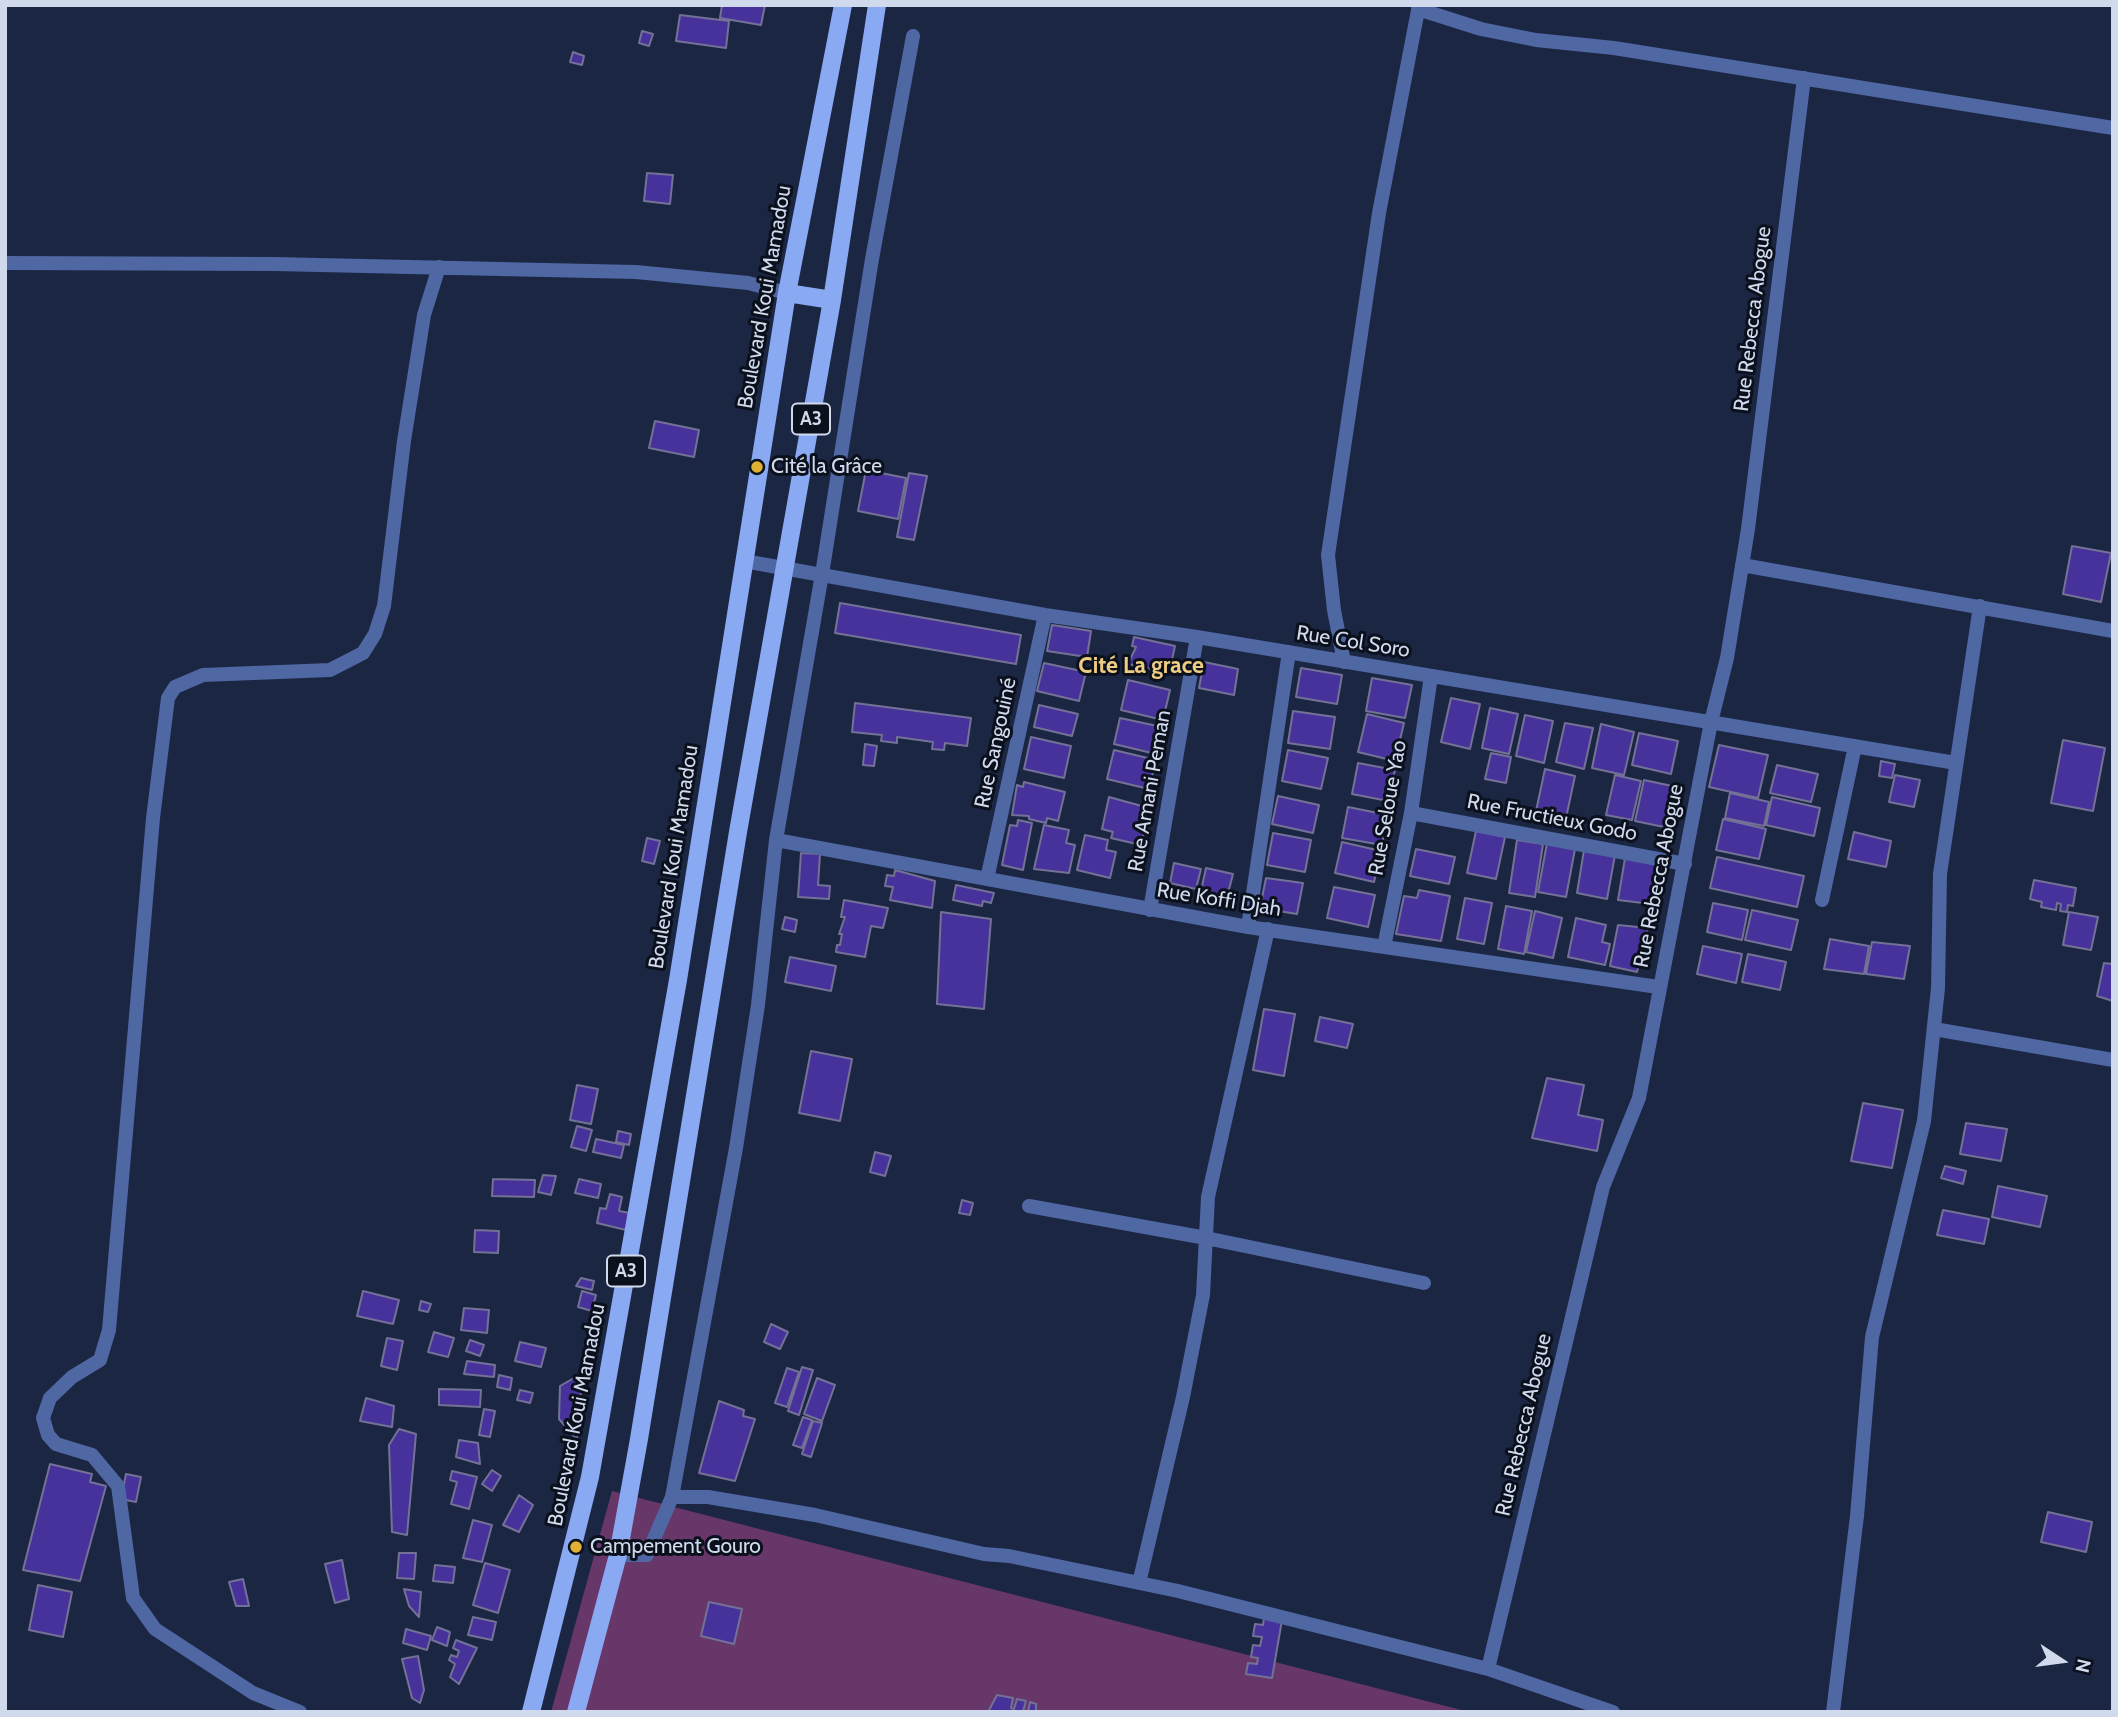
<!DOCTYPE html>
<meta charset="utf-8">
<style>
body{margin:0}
#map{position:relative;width:2118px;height:1717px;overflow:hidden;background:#1b2643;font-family:Cabin,sans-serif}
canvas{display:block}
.frame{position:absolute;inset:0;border:7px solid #d1daed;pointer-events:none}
.north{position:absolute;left:2027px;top:1626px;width:70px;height:70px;-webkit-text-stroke:5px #0b101d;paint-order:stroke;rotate:103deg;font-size:19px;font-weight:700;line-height:28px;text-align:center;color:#d1daed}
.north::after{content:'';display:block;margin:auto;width:24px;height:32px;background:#d1daed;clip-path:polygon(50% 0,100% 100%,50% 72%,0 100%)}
</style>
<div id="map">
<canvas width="2118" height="1717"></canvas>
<div class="frame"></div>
<div class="north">N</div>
</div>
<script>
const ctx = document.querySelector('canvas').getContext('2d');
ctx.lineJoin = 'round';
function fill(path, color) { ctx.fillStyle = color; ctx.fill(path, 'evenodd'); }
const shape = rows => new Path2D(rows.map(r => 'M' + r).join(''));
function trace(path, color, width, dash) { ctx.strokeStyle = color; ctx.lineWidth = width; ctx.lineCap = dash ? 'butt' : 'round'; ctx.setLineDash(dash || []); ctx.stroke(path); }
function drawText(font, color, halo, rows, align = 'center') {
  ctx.font = font + ' Cabin,sans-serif'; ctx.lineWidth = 6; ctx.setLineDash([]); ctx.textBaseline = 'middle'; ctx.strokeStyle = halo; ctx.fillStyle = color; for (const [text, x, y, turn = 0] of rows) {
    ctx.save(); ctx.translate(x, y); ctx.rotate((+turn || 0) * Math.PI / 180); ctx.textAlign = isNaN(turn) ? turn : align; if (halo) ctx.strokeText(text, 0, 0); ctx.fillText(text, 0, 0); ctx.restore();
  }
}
const green = shape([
 [612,1491,1469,1712,551,1712]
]);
const building = shape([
 [722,5,765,5,761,25,720,18,722,5],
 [680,15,729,21,726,48,676,41,680,15],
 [642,31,653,34,649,46,639,43,642,31],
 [573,52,584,56,582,65,570,62,573,52],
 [647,173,673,175,670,204,644,201,647,173],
 [655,421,699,430,694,457,649,448,655,421],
 [866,470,906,478,898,519,858,511,866,470],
 [909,473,927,476,914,540,897,537,909,473],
 [2072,546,2111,553,2101,602,2063,594,2072,546],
 [840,603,1021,635,1016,664,835,633,840,603],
 [1052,625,1091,631,1087,657,1047,651,1052,625],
 [1134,637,1175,646,1169,673,1128,664,1136,647,1132,646,1134,637],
 [1204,662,1238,669,1234,695,1199,688,1204,662],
 [1044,663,1086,672,1079,701,1037,691,1044,663],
 [1301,668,1342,675,1337,704,1296,697,1301,668],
 [1372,678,1412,685,1405,718,1366,711,1372,678],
 [1128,680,1170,690,1163,720,1121,710,1128,680],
 [1451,698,1480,704,1470,749,1441,742,1451,698],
 [855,703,971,718,967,746,945,743,944,750,932,749,933,742,897,737,897,743,881,741,882,735,852,732,855,703],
 [1039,705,1078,714,1072,736,1034,727,1039,705],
 [1490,708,1518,714,1509,754,1482,748,1490,708],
 [1293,711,1335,717,1330,749,1288,743,1293,711],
 [1367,714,1404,723,1395,761,1358,752,1367,714],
 [1525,715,1553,721,1544,763,1516,756,1525,715],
 [1120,718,1162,727,1156,754,1114,744,1120,718],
 [1565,723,1593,728,1584,769,1556,762,1565,723],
 [1601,724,1634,732,1624,775,1592,768,1601,724],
 [1639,733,1678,741,1671,774,1632,765,1639,733],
 [1031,737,1071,746,1064,778,1024,769,1031,737],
 [2063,740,2105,748,2093,811,2051,803,2063,740],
 [865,744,877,746,874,766,863,765,865,744],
 [1719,745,1768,755,1758,798,1709,787,1719,745],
 [1114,750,1156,760,1149,789,1107,779,1114,750],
 [1288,750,1328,758,1321,789,1282,781,1288,750],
 [1491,753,1511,757,1506,783,1485,779,1491,753],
 [1881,761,1895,764,1892,778,1879,776,1881,761],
 [1358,763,1395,770,1388,801,1352,794,1358,763],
 [1777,765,1818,774,1811,802,1770,793,1777,765],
 [1545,769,1575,776,1566,818,1536,811,1545,769],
 [1615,775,1641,781,1632,820,1606,815,1615,775],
 [1895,775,1920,780,1914,807,1889,802,1895,775],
 [1644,780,1672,786,1664,827,1635,821,1644,780],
 [1024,782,1065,792,1058,821,1047,818,1046,823,1029,819,1029,816,1012,815,1017,785,1023,787,1024,782],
 [1730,793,1769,802,1764,826,1725,818,1730,793],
 [1278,796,1319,805,1313,833,1272,824,1278,796],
 [1109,797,1149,808,1141,845,1111,838,1113,832,1102,829,1109,797],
 [1772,797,1820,808,1814,836,1766,825,1772,797],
 [1348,807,1388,815,1382,845,1342,838,1348,807],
 [1723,819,1766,829,1759,859,1716,850,1723,819],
 [1018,820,1032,823,1023,870,1002,865,1010,825,1017,826,1018,820],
 [1044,825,1069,830,1066,843,1075,845,1069,873,1034,869,1044,825],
 [1476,831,1505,837,1496,879,1467,873,1476,831],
 [1854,832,1891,841,1886,867,1848,859,1854,832],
 [1273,833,1311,840,1305,872,1267,865,1273,833],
 [1085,835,1108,840,1106,850,1116,852,1110,878,1077,870,1085,835],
 [647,838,660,841,654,864,642,861,647,838],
 [1517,840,1543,844,1535,897,1509,893,1517,840],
 [1342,842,1381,851,1374,882,1335,873,1342,842],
 [1547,843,1575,849,1566,897,1538,892,1547,843],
 [1416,849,1455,857,1449,884,1410,876,1416,849],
 [1584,850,1615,855,1607,899,1577,893,1584,850],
 [801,853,820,854,818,885,830,886,829,899,798,897,801,853],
 [1717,857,1804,876,1797,907,1710,888,1717,857],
 [1625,858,1657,864,1651,904,1618,900,1625,858],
 [1174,863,1201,869,1196,889,1170,883,1174,863],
 [1206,868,1233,874,1227,897,1201,891,1206,868],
 [895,870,935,881,932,908,890,900,893,887,885,886,887,875,894,876,895,870],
 [1266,878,1303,883,1297,914,1260,908,1266,878],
 [2034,880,2076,888,2073,906,2068,905,2067,912,2060,911,2061,904,2057,903,2056,910,2041,907,2042,902,2030,899,2034,880],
 [956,885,994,893,991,903,983,901,982,906,953,900,956,885],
 [1334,887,1375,895,1368,927,1327,918,1334,887],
 [1419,890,1450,896,1441,941,1396,934,1404,896,1417,898,1419,890],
 [1465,898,1492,903,1484,944,1457,939,1465,898],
 [844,900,888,908,883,928,871,926,865,957,836,952,837,945,840,945,842,934,839,934,845,917,841,917,844,900],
 [1713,903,1748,910,1742,940,1707,932,1713,903],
 [1506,906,1532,911,1524,954,1498,949,1506,906],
 [1752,910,1798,920,1791,950,1745,940,1752,910],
 [1535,911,1562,918,1553,958,1526,952,1535,911],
 [941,912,991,919,984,1009,937,1004,941,912],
 [2069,912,2098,917,2091,950,2063,945,2069,912],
 [785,917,797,920,795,932,782,929,785,917],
 [1576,918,1606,925,1602,942,1610,944,1605,965,1568,957,1576,918],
 [1618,925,1648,928,1637,972,1610,966,1618,925],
 [1830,939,1869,946,1864,974,1824,969,1830,939],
 [1872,942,1910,946,1904,979,1866,974,1872,942],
 [1703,946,1742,954,1736,983,1697,974,1703,946],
 [1748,954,1786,962,1780,990,1742,982,1748,954],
 [790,957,836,966,831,991,785,982,790,957],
 [2104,963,2113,964,2113,1001,2097,996,2104,963],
 [1264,1009,1295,1014,1284,1076,1253,1070,1264,1009],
 [1320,1017,1353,1024,1347,1048,1315,1041,1320,1017],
 [811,1051,852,1059,840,1121,799,1113,811,1051],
 [1547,1078,1584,1085,1578,1115,1603,1120,1597,1151,1532,1138,1547,1078],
 [577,1085,598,1089,591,1124,570,1120,577,1085],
 [1863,1103,1903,1110,1892,1168,1851,1161,1863,1103],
 [1966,1123,2007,1129,2001,1161,1960,1154,1966,1123],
 [577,1126,592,1130,586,1151,571,1147,577,1126],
 [618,1131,631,1134,629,1145,616,1142,618,1131],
 [596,1139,624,1145,621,1158,593,1152,596,1139],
 [875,1152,891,1156,885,1176,870,1172,875,1152],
 [1945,1166,1966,1171,1963,1184,1941,1178,1945,1166],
 [543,1175,556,1176,551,1195,538,1192,543,1175],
 [493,1179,535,1180,534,1197,492,1196,493,1179],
 [579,1179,601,1184,598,1198,575,1193,579,1179],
 [1998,1186,2047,1196,2040,1227,1992,1217,1998,1186],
 [610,1194,622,1197,619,1211,630,1213,626,1230,597,1223,600,1208,606,1209,610,1194],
 [962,1200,973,1203,970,1215,959,1213,962,1200],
 [1943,1210,1989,1219,1984,1244,1937,1235,1943,1210],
 [475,1230,499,1231,498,1253,474,1252,475,1230],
 [581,1278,594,1281,592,1290,576,1286,581,1278],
 [363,1291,399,1300,393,1324,357,1316,363,1291],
 [582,1291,596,1295,592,1311,578,1307,582,1291],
 [421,1301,431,1304,428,1312,419,1310,421,1301],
 [464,1308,489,1310,487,1333,461,1330,464,1308],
 [771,1324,788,1332,780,1349,764,1342,771,1324],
 [434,1332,454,1338,448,1357,428,1352,434,1332],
 [387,1338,403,1341,397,1370,381,1366,387,1338],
 [470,1340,484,1345,480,1356,466,1351,470,1340],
 [520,1342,546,1348,541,1367,515,1361,520,1342],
 [467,1361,495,1365,494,1377,464,1374,467,1361],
 [802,1367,813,1370,799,1415,788,1411,802,1367],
 [787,1368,799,1372,787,1407,775,1403,787,1368],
 [499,1375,512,1378,510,1390,497,1387,499,1375],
 [574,1378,581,1390,577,1440,559,1419,560,1386,574,1378],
 [817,1378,835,1385,822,1421,804,1414,817,1378],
 [439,1389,481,1390,480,1407,439,1405,439,1389],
 [520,1390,533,1393,530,1403,517,1400,520,1390],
 [366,1398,394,1406,392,1427,360,1421,366,1398],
 [719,1401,744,1410,743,1416,755,1419,735,1481,699,1473,719,1401],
 [484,1409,495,1411,490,1437,479,1435,484,1409],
 [803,1417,812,1420,802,1448,793,1445,803,1417],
 [813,1421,822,1423,811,1457,802,1454,813,1421],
 [399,1429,416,1434,407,1535,392,1532,389,1445,399,1429],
 [459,1440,478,1443,480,1464,456,1457,459,1440],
 [50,1464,92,1474,90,1482,106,1486,80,1581,23,1570,50,1464],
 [492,1470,501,1476,492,1491,482,1484,492,1470],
 [452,1471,477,1477,469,1509,451,1504,457,1482,450,1480,452,1471],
 [126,1474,141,1477,136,1502,121,1499,126,1474],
 [519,1495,533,1505,519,1532,503,1525,519,1495],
 [2048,1512,2092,1522,2086,1552,2041,1542,2048,1512],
 [473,1520,492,1525,482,1562,463,1558,473,1520],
 [399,1553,416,1553,414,1579,397,1578,399,1553],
 [342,1560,349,1599,335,1603,325,1564,342,1560],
 [485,1563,510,1570,498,1613,473,1605,485,1563],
 [435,1565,455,1567,453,1583,433,1581,435,1565],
 [243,1579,249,1606,236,1606,229,1582,243,1579],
 [38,1585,72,1592,63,1637,29,1630,38,1585],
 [404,1589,421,1592,419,1617,409,1606,404,1589],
 [709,1602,742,1609,734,1644,701,1636,709,1602],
 [473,1617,496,1622,492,1640,468,1635,473,1617],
 [1264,1618,1282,1620,1272,1678,1246,1674,1248,1663,1257,1664,1258,1658,1251,1657,1253,1645,1260,1646,1262,1637,1253,1636,1255,1624,1263,1625,1264,1618],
 [437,1627,450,1632,447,1646,432,1640,437,1627],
 [406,1629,431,1636,427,1650,403,1643,406,1629],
 [456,1640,477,1648,459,1684,450,1677,455,1664,449,1660,451,1655,457,1657,459,1651,453,1648,456,1640],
 [418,1656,424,1690,420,1703,412,1698,402,1659,418,1656],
 [997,1695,1013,1698,1011,1708,1014,1709,1017,1699,1026,1701,1023,1711,1028,1712,1030,1702,1036,1704,1036,1712,988,1712,997,1695]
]);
const street = shape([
 [1418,9,1481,29,1536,40,1614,48,2113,128],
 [5,263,274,264,636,272,748,283,787,293],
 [744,561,1045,615,1197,637,1956,763],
 [1742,565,2113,631],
 [1344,662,1334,610,1328,555,1379,213,1419,5],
 [1411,813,1685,864],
 [776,840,1248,927,1658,987],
 [987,879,1045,615],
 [1822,900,1855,746],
 [1150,910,1197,637],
 [1248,927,1289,652],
 [1384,947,1411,813,1431,676],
 [1934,1029,2113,1060],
 [1029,1206,1206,1238,1424,1283],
 [672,1497,736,1148,758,1005,776,840,822,574,872,259,913,36],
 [618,1555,647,1555,672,1497,708,1497,815,1515,984,1554,1009,1556,1178,1591,1488,1669,1613,1712],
 [1139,1583,1183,1397,1203,1295,1208,1197,1268,929],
 [1488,1669,1603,1187,1639,1098,1711,722,1727,658,1748,529,1804,78],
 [300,1712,253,1693,155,1629,133,1598,118,1486,92,1455,56,1444,48,1435,43,1418,50,1398,72,1377,100,1360,109,1330,153,818,168,698,175,687,203,675,330,670,363,653,375,634,384,606,404,441,424,315,439,267],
 [1833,1712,1857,1516,1872,1337,1924,1121,1938,988,1940,874,1980,606]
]);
const primary = shape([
 [787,293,832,300],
 [531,1712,590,1477,678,980,787,293,843,5],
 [576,1712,618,1555,639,1439,738,832,832,300,877,5]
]);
const markers = [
 [757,467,7,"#e0b034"],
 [576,1547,7,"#e0b034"]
];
const shields = [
 [811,419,38],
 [626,1271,38]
];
const shieldNames = [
 ["A3",811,419],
 ["A3",626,1271]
];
const streetNames = [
 ["Boulevard Koui Mamadou",765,297,-80],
 ["Rue Rebecca Abogue",1753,319,-83],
 ["Rue Col Soro",1353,642,9],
 ["Rue Sangouiné",996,743,-78],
 ["Rue Amani Peman",1150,791,-80],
 ["Rue Seloue Yao",1388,808,-80],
 ["Rue Fructieux Godo",1552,818,11],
 ["Boulevard Koui Mamadou",674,857,-81],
 ["Rue Rebecca Abogue",1659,876,-79],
 ["Rue Koffi Djah",1219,900,9],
 ["Boulevard Koui Mamadou",577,1415,-79],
 ["Rue Rebecca Abogue",1524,1425,-77]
];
const poiNames = [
 ["Cité la Grâce",771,467],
 ["Campement Gouro",590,1547]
];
const neighbourhoodNames = [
 ["Cité La grace",1141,666]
];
fill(green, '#683769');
fill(building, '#47319a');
trace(building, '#737296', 2);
trace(street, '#4f67a3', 14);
trace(primary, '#8aa9f3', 18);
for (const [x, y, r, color] of markers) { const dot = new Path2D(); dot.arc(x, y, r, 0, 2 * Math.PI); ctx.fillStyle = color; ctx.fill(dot); trace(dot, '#0b101d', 2.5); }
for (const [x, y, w] of shields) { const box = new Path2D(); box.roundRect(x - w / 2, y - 15.5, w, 31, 5); ctx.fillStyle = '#0b101d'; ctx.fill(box); trace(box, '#d1daed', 2); }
drawText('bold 19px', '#d1daed', null, shieldNames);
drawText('21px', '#d1daed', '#0b101d', streetNames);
drawText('21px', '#d1daed', '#0b101d', poiNames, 'left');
drawText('bold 23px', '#eecd83', '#0b101d', neighbourhoodNames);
</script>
